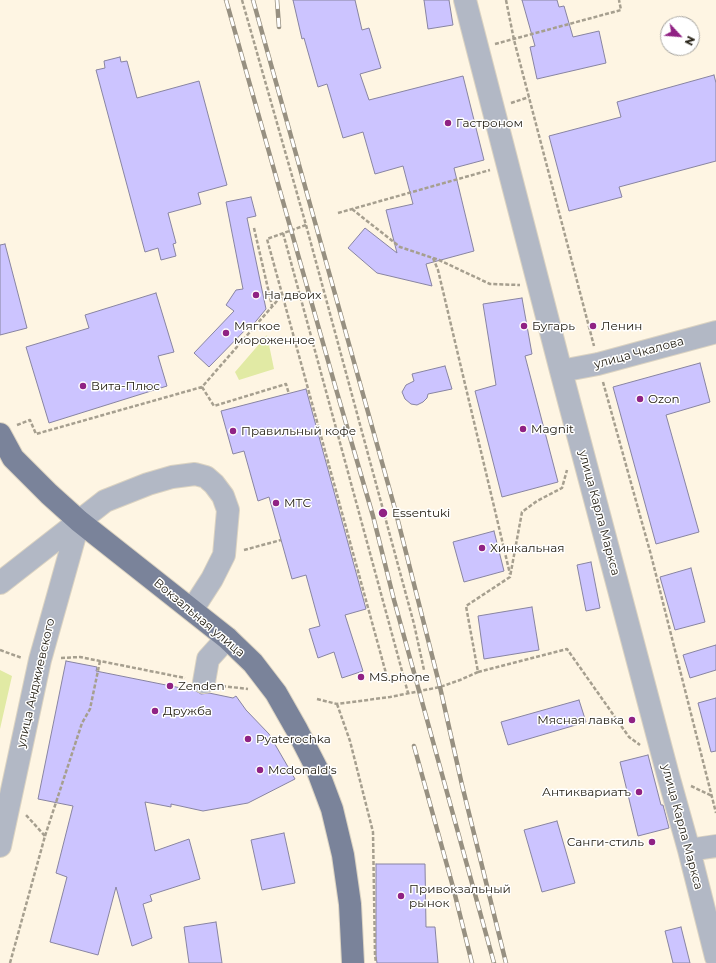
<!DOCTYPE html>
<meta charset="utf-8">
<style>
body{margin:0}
#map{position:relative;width:716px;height:963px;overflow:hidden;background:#fef5e3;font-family:Montserrat,sans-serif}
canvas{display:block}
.north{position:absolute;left:660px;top:16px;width:40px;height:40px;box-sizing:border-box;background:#fff;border:1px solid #a8a6a1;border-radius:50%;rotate:116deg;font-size:11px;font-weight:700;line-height:16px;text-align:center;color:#252015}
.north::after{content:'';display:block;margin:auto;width:14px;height:18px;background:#902284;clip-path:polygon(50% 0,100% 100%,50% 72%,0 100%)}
</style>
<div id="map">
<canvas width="716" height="963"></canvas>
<div class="north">N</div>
</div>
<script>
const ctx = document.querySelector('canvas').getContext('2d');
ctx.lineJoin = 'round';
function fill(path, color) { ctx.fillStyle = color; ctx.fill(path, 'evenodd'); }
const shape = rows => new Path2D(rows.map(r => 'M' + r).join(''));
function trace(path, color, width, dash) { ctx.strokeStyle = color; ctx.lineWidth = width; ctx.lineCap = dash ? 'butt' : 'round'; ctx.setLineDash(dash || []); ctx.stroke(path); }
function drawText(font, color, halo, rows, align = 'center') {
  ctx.font = font + ' Montserrat,sans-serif'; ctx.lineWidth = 3; ctx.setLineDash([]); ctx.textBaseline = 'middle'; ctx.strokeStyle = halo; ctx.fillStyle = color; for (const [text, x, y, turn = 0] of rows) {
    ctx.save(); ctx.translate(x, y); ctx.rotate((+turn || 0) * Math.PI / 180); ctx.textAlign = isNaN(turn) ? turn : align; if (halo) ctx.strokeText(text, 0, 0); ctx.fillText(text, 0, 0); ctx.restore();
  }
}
const green = shape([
 [267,335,274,369,239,380,235,372],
 [0,670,12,676,0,729]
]);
const building = shape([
 [293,0,355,0,362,30,369,28,381,68,360,74,369,100,463,76,484,160,454,168,474,251,426,264,432,286,377,273,348,248,365,228,397,253,386,210,413,204,403,166,375,174,363,132,343,138,327,84,318,87,304,38,302,39,293,0],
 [424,0,449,0,453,25,428,29,424,0],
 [522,0,557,0,559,7,564,6,573,37,599,31,606,63,537,79,530,47,535,46,522,0],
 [120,57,121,62,127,61,137,98,199,81,227,185,198,193,201,204,168,213,176,243,173,244,176,256,161,260,158,248,145,252,96,70,105,68,104,61,120,57],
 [714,75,716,83,716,161,619,187,622,197,569,211,549,136,621,117,617,102,714,75],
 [251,197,256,216,247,218,266,309,252,326,250,325,209,367,194,353,234,311,226,305,236,290,243,289,226,202,251,197],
 [5,244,27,328,0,335,0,245,5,244],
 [156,293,174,352,158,356,167,386,49,423,26,347,89,328,85,315,156,293],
 [522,298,532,354,525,356,558,482,502,497,475,391,496,385,483,304,522,298],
 [700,363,710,402,666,415,699,532,656,544,613,387,700,363],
 [445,366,452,389,428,394,427,398,423,402,417,405,411,404,405,399,402,392,406,385,414,381,412,374,445,366],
 [306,389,366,609,345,615,363,671,342,678,334,652,318,658,309,629,320,626,306,575,292,579,269,497,258,501,244,451,233,454,221,411,306,389],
 [494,531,504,571,464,582,453,542,494,531],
 [591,562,600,608,586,611,577,565,591,562],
 [691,568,705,622,675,630,660,577,691,568],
 [532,607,539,650,484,659,478,616,532,607],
 [716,645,716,670,690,678,683,655,716,645],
 [66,661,97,667,96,671,196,691,201,694,209,693,233,698,236,696,246,710,269,734,295,779,248,803,203,811,171,804,171,807,145,802,155,851,189,839,200,879,150,895,152,901,143,904,152,938,132,946,116,887,98,955,50,942,67,877,56,873,73,806,38,799,66,661],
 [716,698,716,751,711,752,698,703,716,698],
 [579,700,586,722,508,745,501,722,579,700],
 [648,755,661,805,663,805,669,828,638,836,620,762,648,755],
 [557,821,575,883,542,892,524,830,557,821],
 [284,833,295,883,262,890,251,840,284,833],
 [376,864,425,864,426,927,435,927,438,963,377,963,376,956,376,864],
 [216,922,222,963,189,963,184,927,216,922],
 [681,927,690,963,673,963,665,931,681,927]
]);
const path = shape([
 [242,0,306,225,414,624,424,670],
 [506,0,514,40,594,346],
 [495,44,621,10,619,0],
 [511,103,529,97],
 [352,209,400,247,439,260,490,284,520,285],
 [338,213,490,170],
 [306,225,267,239,387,677],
 [254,228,272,306],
 [283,233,408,693],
 [433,258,438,270,510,574],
 [603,382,651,555,716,813],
 [202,387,214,406,286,384,289,394],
 [17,425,30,420,36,434,202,387,283,294],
 [244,550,281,540],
 [0,650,22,658],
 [61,658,80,657,185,678],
 [478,672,567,649,629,737,640,745],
 [222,686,248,689],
 [317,699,337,704,390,697,440,687,460,680,478,672,466,606,510,577,522,512,537,501,562,488,567,470],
 [337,704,350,741,373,832,375,955,376,963],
 [691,786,712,796],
 [45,836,82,723,90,709,100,661],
 [10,963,45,836,26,815]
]);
const minor = shape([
 [465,0,561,371,668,775,689,850,716,957],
 [561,371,598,364,716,332],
 [0,583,105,501,148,484,172,477,195,474,206,477,214,484,223,496,228,510,224,555,212,579,192,610],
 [204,682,208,659,227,638],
 [0,846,40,660,79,521],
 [689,850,716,846]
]);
const major = shape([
 [0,434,13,458,49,494,79,521,227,638,253,663,276,693,297,730,317,769,332,809,343,855,350,904,353,963]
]);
const rail = shape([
 [226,0,336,389,373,516,394,600,494,963],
 [253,0,395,509,440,687,462,785,506,963],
 [277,0,279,27],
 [414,746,453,887,472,963]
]);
const markers = [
 [448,123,4,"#902284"],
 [256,295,4,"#902284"],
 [524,326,4,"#902284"],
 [593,326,4,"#902284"],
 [226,333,4,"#902284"],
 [83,386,4,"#902284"],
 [640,399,4,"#902284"],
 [523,429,4,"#902284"],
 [233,431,4,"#902284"],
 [276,503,4,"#902284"],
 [383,513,5,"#902284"],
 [482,548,4,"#902284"],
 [361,677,4,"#902284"],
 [170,686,4,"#902284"],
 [155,711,4,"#902284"],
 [632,720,4,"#902284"],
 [248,739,4,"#902284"],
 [260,770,4,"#902284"],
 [639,792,4,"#902284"],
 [652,842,4,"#902284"],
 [401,896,4,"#902284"]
];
const poiNames = [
 ["Гастроном",456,123],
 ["На двоих",264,295],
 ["Мягкое",234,326],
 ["мороженное",234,340],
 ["Бугарь",532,326],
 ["Ленин",601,326],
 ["Вита-Плюс",91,386],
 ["Ozon",648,399],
 ["Magnit",531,429],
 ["Правильный кофе",241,431],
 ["МТС",284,503],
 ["Essentuki",392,513],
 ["Хинкальная",490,548],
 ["MS.phone",369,677],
 ["Zenden",178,686],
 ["Дружба",163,711],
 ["Мясная лавка",624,720,"right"],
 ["Pyaterochka",256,739],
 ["Mcdonald's",268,770],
 ["Антиквариатъ",631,792,"right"],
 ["Санги-стиль",644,842,"right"],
 ["Привокзальный",409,889],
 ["рынок",409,903]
];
const streetNames = [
 ["улица Чкалова",639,353,-15],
 ["улица Карла Маркса",599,513,75],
 ["Вокзальная улица",199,618,40],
 ["улица Анджиевского",36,683,-77],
 ["улица Карла Маркса",682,827,75]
];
fill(green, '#e1eaa4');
fill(building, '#ccc4ff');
trace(building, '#8884a1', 1);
trace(minor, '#dbd3c2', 24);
trace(major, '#dbd3c2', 24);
trace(path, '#a69f8f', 2.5, [4, 2]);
trace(minor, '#b2b8c5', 22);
trace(major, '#7a839a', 22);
trace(rail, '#979081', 4.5);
trace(rail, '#fff', 3, [9]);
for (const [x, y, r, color] of markers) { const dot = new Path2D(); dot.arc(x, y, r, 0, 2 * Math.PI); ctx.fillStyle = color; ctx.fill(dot); trace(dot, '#fff', 1.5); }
drawText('12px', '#252015', '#fff', poiNames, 'left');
drawText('12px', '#252015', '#fff', streetNames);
</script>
